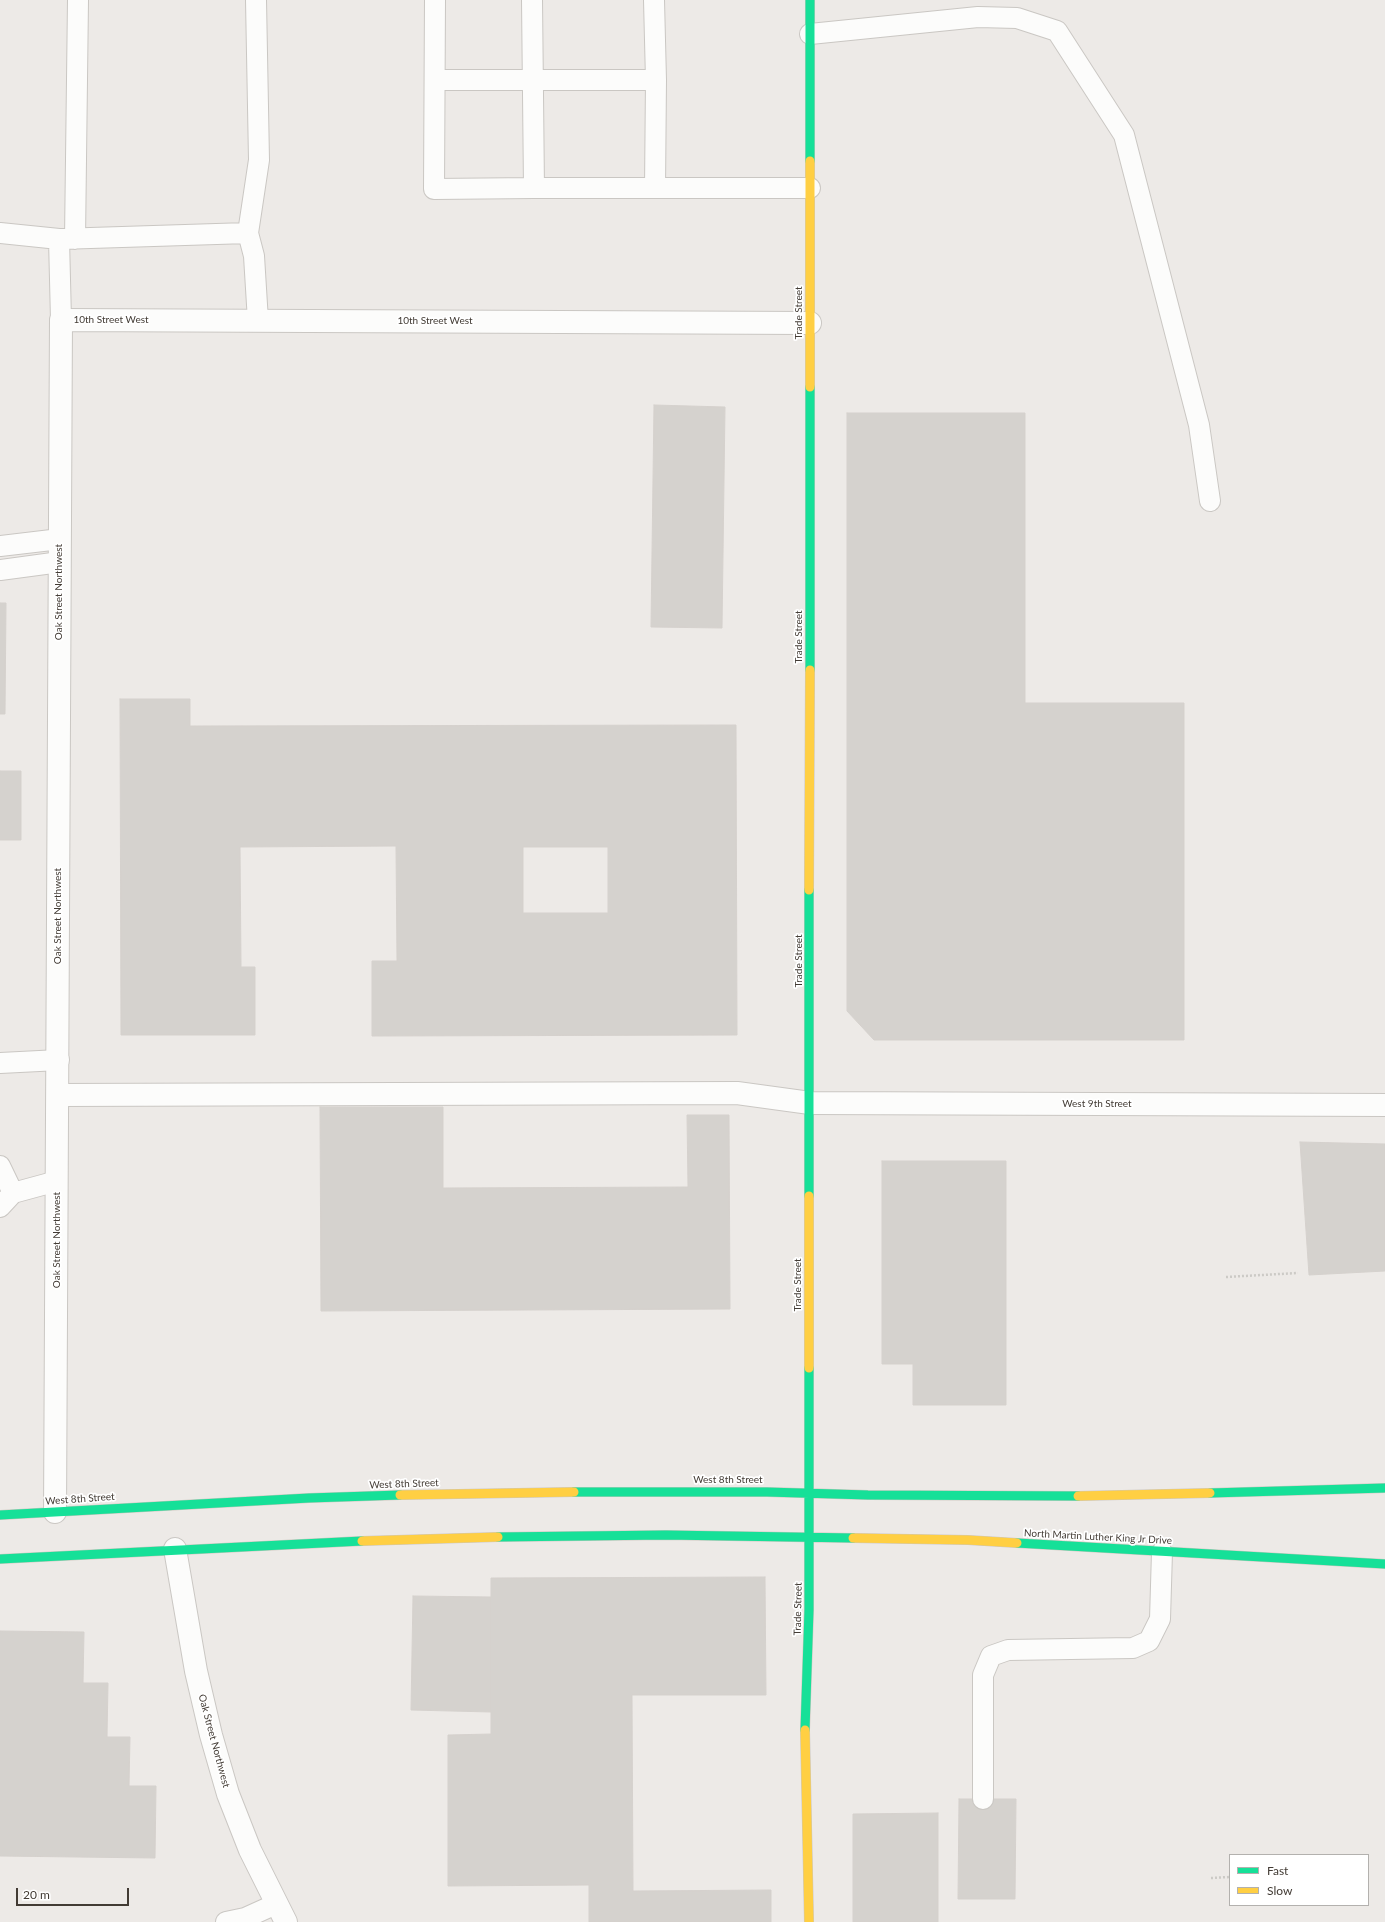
<!DOCTYPE html>
<style>
body{margin:0}
#map{position:relative;width:1385px;height:1922px;overflow:hidden;background:#edeae7;font-family:Lato,sans-serif}
canvas{display:block}
.legend{position:absolute;left:1229px;top:1854px;width:140px;height:52px;box-sizing:border-box;background:#fff;border:1px solid #b3b1ae;margin:0;padding:5px 7px;list-style:none;font-size:12px;color:#423b34}
.legend li{display:flex;align-items:center;gap:8px;height:20px}
.legend b{width:20px;border:1px solid #b3b1ae}
.scale{position:absolute;left:16px;top:1888px;width:113px;height:18px;box-sizing:border-box;border:2px solid #423b34;border-top:0;padding-left:5px;font-size:12px;line-height:14px;white-space:nowrap;color:#423b34;-webkit-text-stroke:3px #fff;paint-order:stroke}
</style>
<div id="map">
<canvas width="1385" height="1922"></canvas>
<ul class="legend">
<li><b style="height:5px;background:#16e098"></b>Fast</li>
<li><b style="height:5px;background:#ffcf43"></b>Slow</li>
</ul>
<div class="scale">20 m</div>
</div>
<script>
const ctx = document.querySelector('canvas').getContext('2d');
ctx.lineJoin = 'round';
function fill(path, color) { ctx.fillStyle = color; ctx.fill(path, 'evenodd'); }
const shape = rows => new Path2D(rows.map(r => 'M' + r).join(''));
function trace(path, color, width, dash) { ctx.strokeStyle = color; ctx.lineWidth = width; ctx.lineCap = dash ? 'butt' : 'round'; ctx.setLineDash(dash || []); ctx.stroke(path); }
function drawText(font, color, halo, rows, align = 'center') {
  ctx.font = font + ' Lato,sans-serif'; ctx.lineWidth = 3.5; ctx.setLineDash([]); ctx.textBaseline = 'middle'; ctx.strokeStyle = halo; ctx.fillStyle = color; for (const [text, x, y, turn = 0] of rows) {
    ctx.save(); ctx.translate(x, y); ctx.rotate((+turn || 0) * Math.PI / 180); ctx.textAlign = isNaN(turn) ? turn : align; if (halo) ctx.strokeText(text, 0, 0); ctx.fillText(text, 0, 0); ctx.restore();
  }
}
const building = shape([
 [654,405,725,407,722,628,651,627,654,405],
 [847,413,1025,413,1025,703,1184,703,1184,1040,874,1040,847,1011,847,413],
 [0,603,6,603,5,714,0,714,0,603],
 [120,699,190,699,190,726,736,725,737,1035,372,1036,372,961,397,961,396,846,240,847,241,967,255,967,255,1035,121,1035,120,699],
 [523,847,608,847,608,913,523,913,523,847],
 [0,771,21,771,21,840,0,840,0,771],
 [320,1107,443,1107,443,1188,688,1187,687,1115,729,1115,730,1309,321,1311,320,1107],
 [1300,1142,1385,1144,1385,1271,1309,1275,1300,1142],
 [882,1161,1006,1161,1006,1405,913,1405,913,1364,882,1364,882,1161],
 [765,1577,766,1695,632,1695,633,1891,771,1890,771,1922,589,1922,589,1885,448,1886,448,1735,491,1734,491,1578,765,1577],
 [413,1596,491,1597,491,1712,411,1710,413,1596],
 [0,1631,84,1632,83,1683,108,1683,107,1737,130,1737,129,1786,156,1786,155,1858,0,1856,0,1631],
 [959,1799,1016,1799,1015,1899,958,1899,959,1799],
 [938,1813,938,1922,853,1922,853,1814,938,1813]
]);
const path = shape([
 [1226,1277,1298,1273],
 [1211,1878,1230,1877]
]);
const lane = shape([
 [435,0,434,189,534,188],
 [532,0,534,188,810,188],
 [810,34,978,17,1017,18,1057,31,1124,135,1199,425,1210,501],
 [435,80,656,80,654,0],
 [655,188,656,80],
 [0,233,59,239,61,320],
 [248,233,254,256,258,321],
 [59,239,248,233,259,160,256,0],
 [75,239,78,0],
 [0,546,60,539],
 [0,570,60,562],
 [0,1063,59,1060],
 [0,1166,13,1193,57,1181],
 [0,1207,13,1193],
 [983,1799,983,1675,991,1656,1008,1650,1133,1648,1149,1641,1160,1619,1162,1552],
 [226,1922,245,1918,276,1904]
]);
const street = shape([
 [58,1095,737,1093,810,1103,1385,1105],
 [55,1512,61,320,810,323],
 [175,1549,196,1671,211,1735,228,1794,250,1850,286,1922]
]);
const fast = shape([
 [810,161,810,0],
 [810,670,810,387],
 [809,1196,809,890],
 [574,1492,767,1492,868,1495,1078,1496],
 [1210,1493,1385,1488],
 [0,1515,309,1498,400,1495],
 [498,1537,666,1535,853,1538],
 [1017,1543,1385,1564],
 [0,1559,362,1541],
 [805,1730,809,1610,809,1368]
]);
const slow = shape([
 [810,387,810,161],
 [809,890,810,670],
 [809,1368,809,1196],
 [400,1495,574,1492],
 [1078,1496,1210,1493],
 [853,1538,968,1540,1017,1543],
 [362,1541,498,1537],
 [805,1730,809,1922]
]);
const streetNames = [
 ["Trade Street",799,313,-90],
 ["10th Street West",111,320],
 ["10th Street West",435,321],
 ["Oak Street Northwest",59,592,-90],
 ["Trade Street",799,637,-90],
 ["Oak Street Northwest",58,916,-90],
 ["Trade Street",799,961,-90],
 ["West 9th Street",1097,1104],
 ["Oak Street Northwest",57,1240,-90],
 ["Trade Street",798,1285,-90],
 ["West 8th Street",728,1480],
 ["West 8th Street",404,1484,-2],
 ["West 8th Street",80,1499,-4],
 ["North Martin Luther King Jr Drive",1098,1537,3],
 ["Trade Street",798,1609,-89],
 ["Oak Street Northwest",214,1741,75]
];
fill(building, '#d5d2ce');
trace(building, '#d5d1cd', 1);
trace(lane, '#cac7c3', 22);
trace(street, '#cac7c3', 24);
trace(fast, '#ccc6be', 10);
trace(slow, '#ccc6be', 10);
trace(path, '#cccac6', 2.5, [2, 2]);
trace(lane, '#fcfcfb', 20);
trace(street, '#fcfcfb', 22);
trace(fast, '#16e098', 9);
trace(slow, '#ffcf43', 9);
drawText('10px', '#423b34', '#fff', streetNames);
</script>
